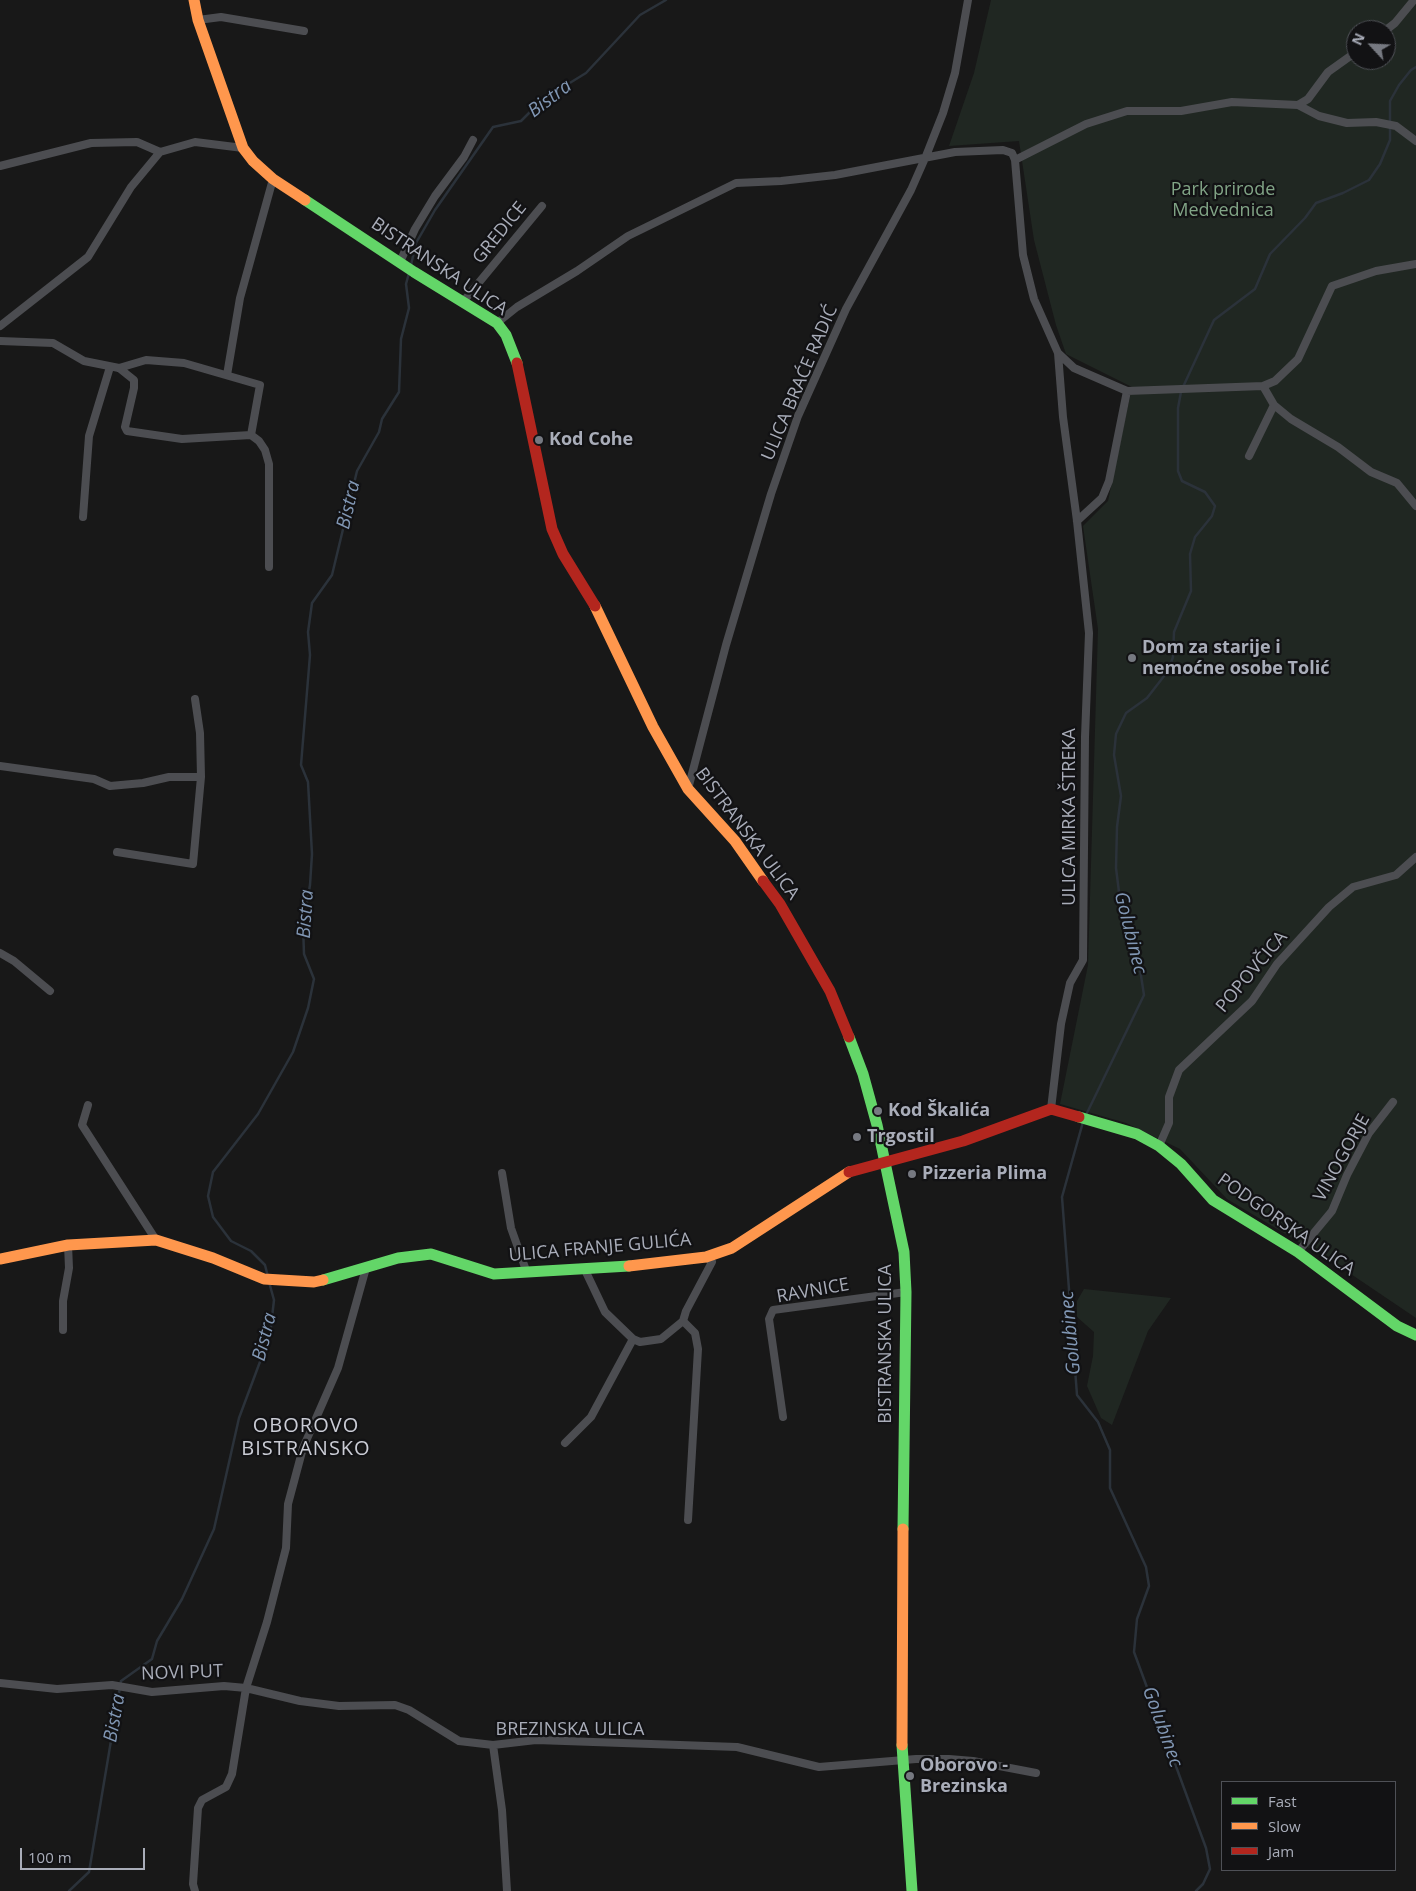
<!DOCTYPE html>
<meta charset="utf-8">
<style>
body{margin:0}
#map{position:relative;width:1416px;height:1891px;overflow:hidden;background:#181818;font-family:"Open Sans",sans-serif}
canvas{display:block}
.legend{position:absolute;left:1221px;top:1781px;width:175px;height:90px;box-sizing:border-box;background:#121214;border:1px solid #4e5056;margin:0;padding:6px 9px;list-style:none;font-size:15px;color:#a9adb9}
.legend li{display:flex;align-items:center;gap:10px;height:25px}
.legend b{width:25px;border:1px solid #4e5056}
.north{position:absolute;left:1346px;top:20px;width:50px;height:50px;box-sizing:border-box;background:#121214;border:1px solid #4e5056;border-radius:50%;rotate:295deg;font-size:14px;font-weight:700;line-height:20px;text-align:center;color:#a9adb9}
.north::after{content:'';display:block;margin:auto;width:18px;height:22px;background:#767981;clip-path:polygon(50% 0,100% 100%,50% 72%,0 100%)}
.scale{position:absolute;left:20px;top:1848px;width:125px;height:22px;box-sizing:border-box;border:2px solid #a9adb9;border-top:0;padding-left:6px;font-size:15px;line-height:18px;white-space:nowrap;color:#a9adb9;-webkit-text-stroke:4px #121214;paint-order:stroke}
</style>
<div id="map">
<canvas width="1416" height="1891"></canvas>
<ul class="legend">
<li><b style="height:6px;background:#63d668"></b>Fast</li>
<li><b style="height:6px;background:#ff974d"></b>Slow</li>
<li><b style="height:6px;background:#b3261e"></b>Jam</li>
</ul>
<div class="north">N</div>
<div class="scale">100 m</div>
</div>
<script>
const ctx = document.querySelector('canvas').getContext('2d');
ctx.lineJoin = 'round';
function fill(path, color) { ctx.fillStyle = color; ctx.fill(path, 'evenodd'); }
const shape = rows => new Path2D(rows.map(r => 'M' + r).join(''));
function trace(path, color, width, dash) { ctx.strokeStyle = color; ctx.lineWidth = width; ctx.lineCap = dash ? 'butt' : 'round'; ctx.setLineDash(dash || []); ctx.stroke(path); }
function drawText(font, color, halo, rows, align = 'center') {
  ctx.font = font + ' "Open Sans",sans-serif'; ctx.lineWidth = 4.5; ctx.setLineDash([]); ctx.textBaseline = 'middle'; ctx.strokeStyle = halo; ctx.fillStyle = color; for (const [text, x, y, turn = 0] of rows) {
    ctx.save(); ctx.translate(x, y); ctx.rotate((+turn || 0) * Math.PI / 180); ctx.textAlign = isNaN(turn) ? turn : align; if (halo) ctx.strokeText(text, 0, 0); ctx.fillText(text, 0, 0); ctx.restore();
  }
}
const green = shape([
 [991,0,1416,0,1416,1318,1339,1266,1227,1199,1180,1149,1126,1123,1060,1104,1088,965,1098,629,1083,526,1108,501,1132,387,1066,354,1056,325,1034,240,1019,141,949,146,974,73],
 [1356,30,1386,30,1386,60,1356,60],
 [1084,1289,1171,1298,1148,1331,1112,1425,1101,1418,1087,1386,1093,1356,1094,1332,1077,1317,1077,1301]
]);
const stream = shape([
 [411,265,416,243,435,210,493,127,521,121,542,100,586,73,640,15,666,0],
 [1183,387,1214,320,1255,289,1270,254,1305,218,1316,203,1343,193,1369,180,1380,164,1390,140,1390,101,1399,85,1411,70,1416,67],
 [1086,1115,1144,995,1137,950,1121,908,1116,868,1117,827,1121,796,1114,755,1116,734,1126,713,1147,698,1168,671,1173,657,1174,632,1191,591,1190,554,1195,537,1212,516,1215,506,1205,492,1182,481,1178,471,1178,408,1181,392],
 [1083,1122,1062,1197,1077,1395,1098,1422,1110,1450,1110,1488,1146,1567,1149,1586,1137,1619,1134,1652,1206,1848,1210,1869,1203,1884,1196,1891],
 [268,1277,265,1265,251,1251,231,1241,213,1217,208,1196,213,1172,258,1114,293,1052,308,1008,314,979,304,954,303,925,310,885,312,854,308,782,301,765,310,655,308,632,312,603,332,575,357,471,379,432,382,419,399,392,401,339,409,308,406,284,409,273],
 [69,1891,89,1872,121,1681,152,1659,157,1641,182,1599,214,1529,239,1418,270,1335,274,1300,269,1282]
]);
const street = shape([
 [198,20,221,17,304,31],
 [1386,30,1395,23,1414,0],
 [1298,105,1319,116,1347,123,1376,122,1396,126,1416,141],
 [1015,160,1086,124,1127,111,1181,111,1232,102,1298,105,1308,99,1328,72,1356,52],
 [0,166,91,143,137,142,160,152],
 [400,262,415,229,435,196,464,157,473,140],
 [462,303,542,206],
 [497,323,517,307,577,271,628,236,736,183,781,181,835,175,955,152,1003,150,1012,153,1015,160,1023,255,1034,299,1058,353,1063,417,1077,521,1089,633,1085,737,1083,960,1070,983,1061,1024,1051,1109],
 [0,326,88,257,131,187,160,152,195,142,243,148],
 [0,341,53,343,84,361,119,368,134,380,134,388,125,427,127,431,182,439,251,435,259,441,265,450,269,464,269,567],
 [1058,353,1074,368,1127,391,1263,386,1275,381,1298,359,1332,286,1376,271,1416,264],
 [119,368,146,360,184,363,260,385,251,435],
 [227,375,240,298,273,179],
 [1263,386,1274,405,1291,419,1338,447,1371,472,1397,483,1416,506],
 [1249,456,1274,405],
 [83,517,89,436,110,367],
 [1077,521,1102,498,1109,481,1127,391],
 [0,766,94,779,110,786,143,783,169,777,201,777],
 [688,789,726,645,771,494,798,416,846,309,911,190,926,156,943,113,955,73,968,0],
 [117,852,193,864,201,777,200,733,195,699],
 [0,953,14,961,50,991],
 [88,1105,82,1125,156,1240],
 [1159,1146,1169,1123,1169,1097,1179,1070,1252,1001,1277,964,1329,907,1353,887,1396,875,1416,857],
 [502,1173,511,1228,527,1273],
 [1298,1252,1332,1211,1347,1175,1369,1133,1393,1102],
 [585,1270,605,1312,633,1339,640,1342,661,1339,683,1321],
 [63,1330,63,1301,69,1268,68,1245],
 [783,1417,769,1319,773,1310,906,1292],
 [565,1443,591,1417,633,1339],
 [688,1520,698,1349,695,1333,683,1321,686,1311,712,1262,706,1257],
 [0,1683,57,1689,112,1685,152,1692,224,1686,246,1688,300,1701,339,1706,395,1705,409,1710,459,1741,493,1745,536,1740,737,1747,819,1767,916,1759,949,1759,973,1761,1036,1773],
 [493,1745,502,1810,507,1891],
 [195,1891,193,1884,198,1808,202,1800,226,1787,232,1774,246,1688,267,1622,286,1548,288,1504,303,1448,338,1368,366,1268]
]);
const fast = shape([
 [305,200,414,272,497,323,506,335,517,363],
 [849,1037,863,1074,877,1125,904,1252,906,1292,903,1529],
 [1079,1117,1137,1134,1159,1146,1181,1164,1213,1200,1298,1252,1397,1326,1416,1335],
 [323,1280,398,1258,431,1254,494,1274,629,1266],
 [902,1745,912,1891]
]);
const slow = shape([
 [194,0,198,20,243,148,253,161,273,179,305,200],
 [595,606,653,727,688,789,735,841,763,881],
 [0,1259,68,1245,156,1240,213,1258,264,1279,314,1282,323,1280],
 [629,1266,706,1257,732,1248,849,1172],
 [902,1745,903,1529]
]);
const jam = shape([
 [517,363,552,529,563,554,595,606],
 [763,881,780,904,830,991,849,1037],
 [849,1172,963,1141,1051,1109,1079,1117]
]);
const markers = [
 [539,440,5,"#767981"],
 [1132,658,5,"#767981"],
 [878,1111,5,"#767981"],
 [857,1137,5,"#767981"],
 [912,1174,5,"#767981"],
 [910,1776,5,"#767981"]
];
const parkNames = [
 ["Park prirode",1223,190],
 ["Medvednica",1223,211]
];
const streetNames = [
 ["GREDICE",500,233,-51],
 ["BISTRANSKA ULICA",439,267,34],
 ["ULICA BRAĆE RADIĆ",800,383,-67],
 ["ULICA MIRKA ŠTREKA",1070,817,-90],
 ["BISTRANSKA ULICA",747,834,53],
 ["POPOVČICA",1252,972,-50],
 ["VINOGORJE",1342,1158,-61],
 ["PODGORSKA ULICA",1286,1225,35],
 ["ULICA FRANJE GULIĆA",600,1248,-5],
 ["RAVNICE",813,1291,-10],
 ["BISTRANSKA ULICA",886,1344,-90],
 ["NOVI PUT",182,1673,-2],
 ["BREZINSKA ULICA",570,1730]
];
const poiNames = [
 ["Kod Cohe",549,440],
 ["Dom za starije i",1142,648],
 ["nemoćne osobe Tolić",1142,669],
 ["Kod Škalića",888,1111],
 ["Trgostil",867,1137],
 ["Pizzeria Plima",922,1174],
 ["Oborovo -",920,1766],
 ["Brezinska",920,1787]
];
const waterNames = [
 ["Bistra",550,99,-37],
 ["Bistra",349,505,-77],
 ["Bistra",306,914,-86],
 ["Golubinec",1130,933,76],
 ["Golubinec",1071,1333,-95],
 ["Bistra",265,1337,-76],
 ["Bistra",115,1718,-80],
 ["Golubinec",1162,1727,70]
];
const quarterNames = [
 ["OBOROVO",306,1426],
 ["BISTRANSKO",306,1449]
];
fill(green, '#202722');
trace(stream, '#2b323a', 2.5);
trace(street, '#4c4d51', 8);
trace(fast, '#63d668', 11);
trace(slow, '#ff974d', 11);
trace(jam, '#b3261e', 11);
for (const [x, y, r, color] of markers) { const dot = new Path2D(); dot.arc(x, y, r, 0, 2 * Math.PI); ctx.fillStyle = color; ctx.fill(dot); trace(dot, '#121214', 2); }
drawText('18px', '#81a486', '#121214', parkNames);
drawText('18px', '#a9adb9', '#121214', streetNames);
drawText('bold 18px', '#a9adb9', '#121214', poiNames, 'left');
drawText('italic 19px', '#8197b4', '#121214', waterNames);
ctx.letterSpacing = '1px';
drawText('20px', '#caccd5', '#121214', quarterNames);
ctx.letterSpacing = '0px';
</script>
